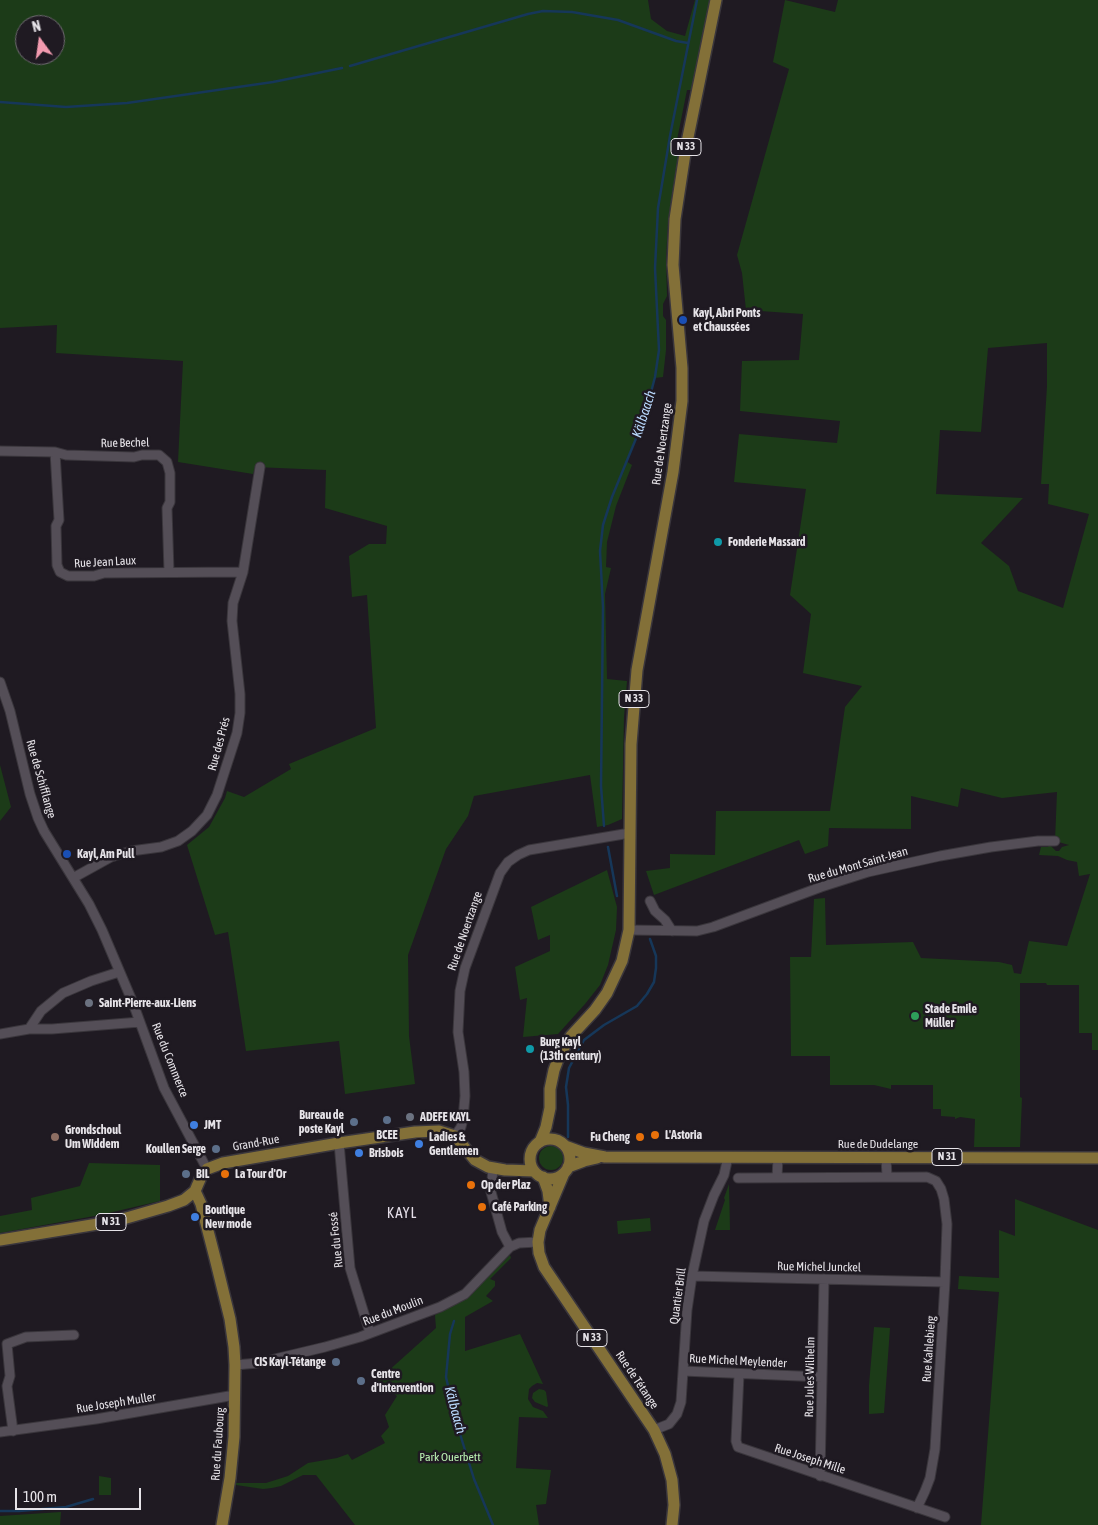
<!DOCTYPE html>
<meta charset="utf-8">
<style>
body{margin:0}
#map{position:relative;width:1098px;height:1525px;overflow:hidden;background:#1f1a22;font-family:"Asap Condensed",sans-serif}
canvas{display:block}
.north{position:absolute;left:15px;top:15px;width:50px;height:50px;box-sizing:border-box;background:#1f1a22;border:1px solid #6f6a71;border-radius:50%;rotate:346deg;font-size:14px;font-weight:700;line-height:20px;text-align:center;color:#e6e3e8}
.north::after{content:'';display:block;margin:auto;width:18px;height:22px;background:#f29aaf;clip-path:polygon(50% 0,100% 100%,50% 72%,0 100%)}
.scale{position:absolute;left:15px;top:1488px;width:126px;height:22px;box-sizing:border-box;border:2px solid #e6e3e8;border-top:0;padding-left:6px;font-size:15px;line-height:18px;white-space:nowrap;color:#e6e3e8;-webkit-text-stroke:4px #1f1a22;paint-order:stroke}
</style>
<div id="map">
<canvas width="1098" height="1525"></canvas>
<div class="north">N</div>
<div class="scale">100 m</div>
</div>
<script>
const ctx = document.querySelector('canvas').getContext('2d');
ctx.lineJoin = 'round';
function fill(path, color) { ctx.fillStyle = color; ctx.fill(path, 'evenodd'); }
const shape = rows => new Path2D(rows.map(r => 'M' + r).join(''));
function trace(path, color, width, dash) { ctx.strokeStyle = color; ctx.lineWidth = width; ctx.lineCap = dash ? 'butt' : 'round'; ctx.setLineDash(dash || []); ctx.stroke(path); }
function drawText(font, color, halo, rows, align = 'center') {
  ctx.font = font + ' "Asap Condensed",sans-serif'; ctx.lineWidth = 5; ctx.setLineDash([]); ctx.textBaseline = 'middle'; ctx.strokeStyle = halo; ctx.fillStyle = color; for (const [text, x, y, turn = 0] of rows) {
    ctx.save(); ctx.translate(x, y); ctx.rotate((+turn || 0) * Math.PI / 180); ctx.textAlign = isNaN(turn) ? turn : align; if (halo) ctx.strokeText(text, 0, 0); ctx.fillText(text, 0, 0); ctx.restore();
  }
}
const green = shape([
 [0,0,648,0,651,19,667,31,685,36,695,0,711,0,693,90,687,90,677,140,680,142,668,222,666,258,667,296,663,304,663,316,666,320,666,350,663,377,655,378,644,419,626,461,632,465,616,506,607,542,606,567,611,568,605,594,607,679,627,681,624,717,622,819,608,825,597,827,590,775,474,796,468,816,446,849,408,955,409,1036,415,1084,345,1094,339,1041,246,1051,228,932,215,935,187,845,209,827,225,798,227,791,244,797,291,769,289,764,376,728,367,595,352,597,349,556,369,544,386,544,387,526,325,508,326,470,255,467,253,474,178,462,183,361,56,353,57,325,0,328],
 [25,25,55,25,55,55,25,55],
 [785,0,835,12,838,0,1098,0,1098,1050,1092,1050,1092,1033,1079,1033,1079,985,1047,985,1046,983,1020,983,1020,1097,1022,1098,1020,1147,974,1147,975,1119,960,1117,955,1119,955,1117,941,1116,941,1109,933,1109,933,1085,891,1085,891,1089,874,1085,830,1085,830,1056,791,1056,790,957,811,957,814,899,825,898,826,945,913,942,921,958,999,962,1012,965,1014,973,1021,974,1029,941,1067,946,1090,874,1079,876,1077,862,1067,860,1058,856,1039,855,1041,847,1048,847,1049,844,1056,851,1059,851,1062,847,1069,845,1055,841,1057,792,1002,798,961,788,958,807,911,796,911,829,829,828,828,846,805,854,799,840,654,895,646,871,670,868,670,854,715,855,716,811,830,811,845,707,862,686,803,673,811,614,790,595,806,489,734,482,739,434,837,443,840,421,740,411,742,361,799,360,803,314,746,310,742,273,737,255,789,69,773,62],
 [1047,343,1047,386,1041,484,1049,484,1048,504,1089,514,1063,608,1018,591,1009,566,981,543,1023,498,936,494,940,430,981,432,988,348],
 [0,765,11,807,0,821],
 [607,870,617,907,616,930,608,965,600,985,585,1004,558,1034,523,1037,527,998,520,1000,515,967,550,951,550,935,538,940,531,907],
 '539 1158a12 12 0 1 1 24 0a12 12 0 1 1-24 0Z',
 [89,1163,160,1165,160,1201,100,1215,0,1233,0,1216,32,1210,31,1198,80,1186],
 [729,1184,730,1230,715,1230,725,1200,724,1198],
 [1015,1199,1098,1230,1098,1525,981,1525,999,1292,958,1289,959,1276,999,1278,999,1230,1015,1236],
 [650,1218,651,1231,618,1234,617,1221],
 [510,1255,511,1258,490,1279,495,1281,495,1286,486,1296,493,1301,465,1317,465,1351,520,1334,543,1384,537,1383,532,1386,529,1389,528,1399,533,1407,543,1411,548,1418,519,1417,516,1468,551,1470,546,1504,536,1505,539,1525,355,1525,316,1475,303,1475,281,1486,272,1488,263,1489,236,1485,236,1483,266,1483,288,1476,308,1463,337,1458,348,1454,352,1460,385,1443,381,1436,389,1427,385,1415,397,1396,376,1382,436,1328,435,1315,466,1298],
 [874,1327,890,1328,884,1413,869,1414,869,1385],
 [539,1389,544,1390,546,1392,548,1406,547,1407,535,1402,532,1398,533,1393],
 [99,1476,111,1478,111,1495,99,1495],
 [61,1512,60,1525,0,1525,0,1516]
]);
const stream = shape([
 [350,66,528,14,543,11,572,12,618,20,676,41,688,43],
 [0,102,66,107,127,103,273,82,342,68],
 [604,826,601,786,603,607,600,551,603,525,612,497,644,419,655,377,659,350,655,268,658,208,670,136,697,0],
 [608,847,617,896],
 [568,1137,568,1105,566,1087,569,1068,584,1040,604,1025,637,1006,647,994,654,982,656,968,656,956,650,939],
 [454,1321,450,1334,446,1377,456,1421,474,1479,493,1525],
 [0,1511,19,1511,66,1507,93,1499]
]);
const minor = shape([
 [0,451,55,452,66,455,134,457,142,455,159,455,167,462,170,473,170,502,167,508,169,572],
 [55,452,59,520,56,526,57,565,60,572,68,576,94,576,104,573,243,572],
 [0,682,10,711,30,794,38,818,44,831,89,904,102,930,133,1003,164,1088,207,1169],
 [73,878,111,857,131,851,161,847,178,841,192,831,207,815,217,795,237,733,240,713,240,694,232,621,233,603,243,572,260,467],
 [650,901,655,911,665,920,672,931],
 [629,930,697,931,713,927,821,887,868,872,940,856,991,847,1038,841,1055,841],
 [29,1029,41,1011,63,993,91,981,119,972],
 [0,1034,29,1029,52,1029,140,1022],
 [455,1136,461,1127,463,1119,465,1096,464,1072,458,1032,460,991,465,968,500,873,508,862,518,855,529,850,630,833],
 [339,1143,350,1268,370,1333],
 [886,1157,887,1177],
 [493,1168,491,1192,502,1232,510,1247],
 [738,1178,927,1177,936,1181,941,1189,944,1199,947,1224,945,1282,935,1449,930,1478,925,1491,917,1508],
 [777,1178,778,1157],
 [692,1276,945,1282],
 [235,1365,258,1363,325,1347,360,1337,440,1307,465,1294,510,1247,519,1243,538,1242],
 [683,1371,822,1377],
 [739,1374,736,1441,738,1447,945,1517],
 [654,1430,669,1424,677,1414,681,1402,687,1310,692,1276,704,1221,714,1195,724,1175,728,1157],
 [13,1431,7,1386,10,1376,7,1344,26,1337,74,1335],
 [0,1432,96,1419,235,1395],
 [820,1476,824,1279]
]);
const major = shape([
 '530 1159a20 20 0 1 1 40 0a20 20 0 1 1-40 0Z',
 [540,1142,546,1127,550,1108,550,1089,554,1070,560,1054,571,1036,595,1010,607,993,622,961,629,930,631,744,637,670,673,472,682,401,682,368,673,265,675,219,686,147,716,0],
 [565,1146,584,1153,605,1157,1098,1158],
 [568,1167,584,1161,597,1158],
 [564,1173,540,1230,538,1242,539,1253,544,1267,654,1430,665,1454,672,1480,674,1505,672,1525],
 [543,1177,548,1191,550,1207],
 [195,1191,201,1204,215,1258,230,1319,234,1347,235,1365,234,1437,230,1478,222,1525],
 [0,1240,116,1221,168,1206,184,1200,195,1191,201,1177,207,1169,223,1163,339,1143,415,1132,439,1131,455,1136,475,1160,488,1167,505,1170,534,1171]
]);
const markers = [
 [683,320,5,"#1a4fb4"],
 [718,542,5,"#0f9aa8"],
 [67,854,5,"#1a4fb4"],
 [89,1003,5,"#6b7280"],
 [915,1016,5,"#2e9e5b"],
 [530,1049,5,"#0f9aa8"],
 [410,1117,5,"#6b7280"],
 [387,1120,5,"#5c6f8a"],
 [354,1122,5,"#5c6f8a"],
 [194,1125,5,"#3f7fe0"],
 [655,1135,5,"#e8710a"],
 [55,1137,5,"#8d6e63"],
 [640,1137,5,"#e8710a"],
 [419,1144,5,"#3f7fe0"],
 [216,1149,5,"#5c6f8a"],
 [359,1153,5,"#3f7fe0"],
 [186,1174,5,"#5c6f8a"],
 [225,1174,5,"#e8710a"],
 [471,1185,5,"#e8710a"],
 [482,1207,5,"#e8710a"],
 [195,1217,5,"#3f7fe0"],
 [336,1362,5,"#5c6f8a"],
 [361,1381,5,"#5c6f8a"]
];
const shields = [
 [686,147,30],
 [634,699,30],
 [947,1157,30],
 [111,1222,30],
 [592,1338,30]
];
const shieldNames = [
 ["N 33",686,147],
 ["N 33",634,699],
 ["N 31",947,1157],
 ["N 31",111,1222],
 ["N 33",592,1338]
];
const poiNames = [
 ["Kayl, Abri Ponts",693,313],
 ["et Chaussées",693,327],
 ["Fonderie Massard",728,542],
 ["Kayl, Am Pull",77,854],
 ["Saint-Pierre-aux-Liens",99,1003],
 ["Stade Emile",925,1009],
 ["Müller",925,1023],
 ["Burg Kayl",540,1042],
 ["(13th century)",540,1056],
 ["Bureau de",344,1115,"right"],
 ["poste Kayl",344,1129,"right"],
 ["ADEFE KAYL",420,1117],
 ["JMT",204,1125],
 ["Grondschoul",65,1130],
 ["Um Widdem",65,1144],
 ["BCEE",387,1135,"center"],
 ["L'Astoria",665,1135],
 ["Ladies &",429,1137],
 ["Gentlemen",429,1151],
 ["Fu Cheng",630,1137,"right"],
 ["Koullen Serge",206,1149,"right"],
 ["Brisbois",369,1153],
 ["BIL",196,1174],
 ["La Tour d'Or",235,1174],
 ["Op der Plaz",481,1185],
 ["Café Parking",492,1207],
 ["Boutique",205,1210],
 ["New mode",205,1224],
 ["CIS Kayl-Tétange",326,1362,"right"],
 ["Centre",371,1374],
 ["d'Intervention",371,1388]
];
const streetNames = [
 ["Rue Bechel",125,443,-1],
 ["Rue de Noertzange",662,444,-82],
 ["Rue Jean Laux",105,562,-3],
 ["Rue des Prés",219,744,-75],
 ["Rue de Schifflange",41,779,74],
 ["Rue du Mont Saint-Jean",858,865,-16],
 ["Rue de Noertzange",465,931,-71],
 ["Rue du Commerce",170,1060,68],
 ["Grand-Rue",256,1143,-10],
 ["Rue de Dudelange",878,1144],
 ["Rue du Fossé",336,1240,-96],
 ["Rue Michel Junckel",819,1267,1],
 ["Quartier Brill",678,1296,-82],
 ["Rue du Moulin",393,1311,-21],
 ["Rue Kahlebierg",929,1349,-86],
 ["Rue Michel Meylender",738,1361,3],
 ["Rue Jules Wilhelm",810,1377,-89],
 ["Rue de Tétange",637,1380,56],
 ["Rue Joseph Muller",116,1403,-9],
 ["Rue du Faubourg",218,1444,-86],
 ["Rue Joseph Mille",810,1459,18]
];
const parkNames = [
 ["Park Ouerbett",450,1457]
];
const waterNames = [
 ["Kälbaach",644,414,-72],
 ["Kälbaach",455,1410,75]
];
const quarterNames = [
 ["KAYL",402,1213]
];
fill(green, '#1c3b18');
trace(stream, '#163759', 2.5);
trace(minor, '#3a363c', 11);
trace(major, '#3a363c', 14);
trace(minor, '#544e57', 9);
trace(major, '#837038', 11);
for (const [x, y, r, color] of markers) { const dot = new Path2D(); dot.arc(x, y, r, 0, 2 * Math.PI); ctx.fillStyle = color; ctx.fill(dot); trace(dot, '#1f1a22', 2); }
for (const [x, y, w] of shields) { const box = new Path2D(); box.roundRect(x - w / 2, y - 8.5, w, 17, 4); ctx.fillStyle = '#1f1a22'; ctx.fill(box); trace(box, '#e6e3e8', 1); }
drawText('bold 11px', '#e6e3e8', null, shieldNames);
drawText('bold 12px', '#e6e3e8', '#1f1a22', poiNames, 'left');
drawText('12px', '#e6e3e8', '#1f1a22', streetNames);
drawText('12px', '#bbf2b2', '#1f1a22', parkNames);
drawText('italic 14px', '#b9d9fd', '#1f1a22', waterNames);
ctx.letterSpacing = '1px';
drawText('15px', '#e5dfe9', '#1f1a22', quarterNames);
ctx.letterSpacing = '0px';
</script>
